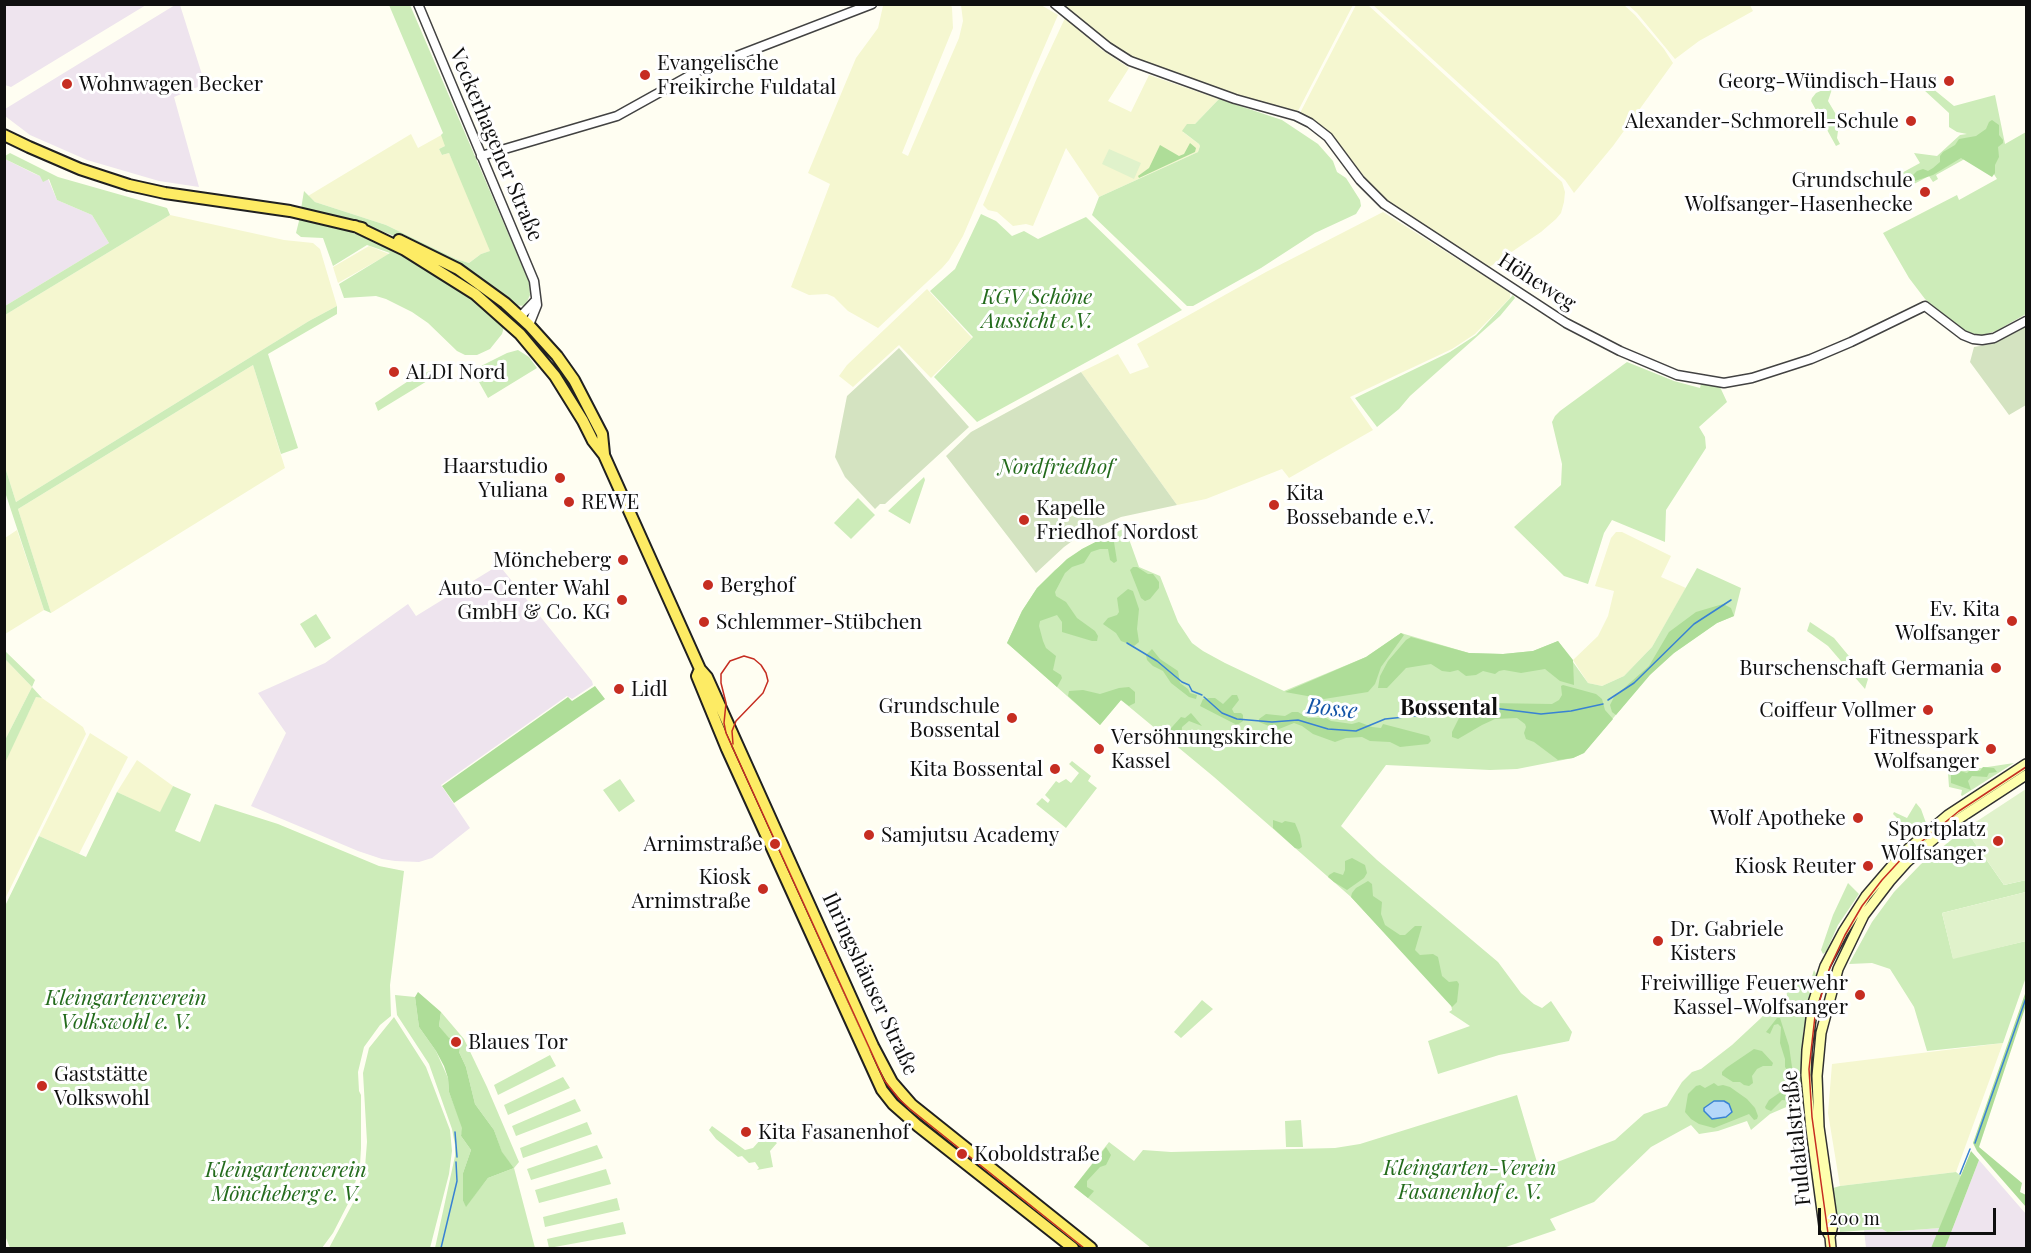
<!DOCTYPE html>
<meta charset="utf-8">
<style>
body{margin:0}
#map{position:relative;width:2031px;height:1253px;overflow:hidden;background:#fffef2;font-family:"Playfair Display",serif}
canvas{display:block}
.frame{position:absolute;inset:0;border:6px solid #0f0f0f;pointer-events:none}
.scale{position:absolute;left:1818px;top:1208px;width:178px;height:27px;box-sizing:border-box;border:3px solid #0f0f0f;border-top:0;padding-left:8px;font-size:18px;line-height:21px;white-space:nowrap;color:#0f0f0f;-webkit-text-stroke:4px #fff;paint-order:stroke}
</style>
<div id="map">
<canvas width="2031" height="1253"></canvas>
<div class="frame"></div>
<div class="scale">200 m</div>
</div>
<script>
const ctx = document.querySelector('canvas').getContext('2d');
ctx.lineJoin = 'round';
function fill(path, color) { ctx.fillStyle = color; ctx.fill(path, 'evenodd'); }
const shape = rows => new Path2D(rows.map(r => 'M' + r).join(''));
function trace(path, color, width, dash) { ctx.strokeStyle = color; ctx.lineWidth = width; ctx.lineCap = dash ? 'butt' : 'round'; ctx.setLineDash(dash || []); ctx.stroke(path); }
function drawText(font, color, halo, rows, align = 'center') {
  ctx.font = font + ' "Playfair Display",serif'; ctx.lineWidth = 6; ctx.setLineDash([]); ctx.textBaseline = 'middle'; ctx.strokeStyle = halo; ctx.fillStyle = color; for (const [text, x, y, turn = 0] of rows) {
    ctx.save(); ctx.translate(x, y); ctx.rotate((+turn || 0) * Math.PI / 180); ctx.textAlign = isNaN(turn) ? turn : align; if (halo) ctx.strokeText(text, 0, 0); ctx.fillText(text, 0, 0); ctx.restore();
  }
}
const industrial = shape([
 [4,5,5,4,146,5,11,87,5,85],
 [175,5,180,5,205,84,174,97,199,187,159,181,87,160,30,135,5,116,5,109],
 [5,159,35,174,48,179,57,200,92,215,109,243,5,306],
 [499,565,592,681,593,685,572,699,567,696,441,785,470,828,432,858,419,862,395,861,382,859,358,851,251,806,286,733,258,693,325,663,408,604,416,616],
 [1979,1160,2026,1214,2026,1248,1945,1248],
 [1940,1228,1931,1248,1866,1248,1864,1230,1882,1229,1887,1232]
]);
const farmland = shape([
 [887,5,951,5,952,8,953,28,902,153,908,156,959,38,963,21,961,5,1041,5,1058,15,963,236,949,260,942,268,878,328,848,311,834,297,827,294,809,295,791,287,830,184,808,173,856,58,878,28,883,6],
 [1062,5,1353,5,1298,111,1236,95,1132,57,1110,45],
 [1356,5,1368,5,1562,182,1565,192,1564,202,1561,213,1556,219,1541,232,1488,268,1386,203,1330,134,1312,119,1300,113],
 [1373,5,1624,5,1635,15,1664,49,1673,63,1613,146,1574,193,1565,180],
 [1628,5,1750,5,1753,11,1699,41,1675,59,1637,13],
 [1065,18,1102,50,1129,68,1108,101,1131,112,1149,75,1219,99,1195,124,1191,125,1183,132,1199,144,1200,146,1198,152,1099,197,1066,148,1033,226,1026,224,1013,226,997,212,988,210,983,205,1037,78],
 [445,133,449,144,439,149,442,155,449,153,494,250,481,254,469,263,456,259,386,225,315,202,308,196,411,134,418,148],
 [1383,212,1505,289,1510,293,1510,298,1475,334,1452,349,1350,397,1373,430,1289,478,1282,469,1206,499,1177,505,1081,372,1118,354,1130,374,1149,367,1137,344,1266,272],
 [170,215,284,240,313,243,320,249,337,306,309,321,16,502,5,467,5,315],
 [369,246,389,254,338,283,333,267],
 [927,289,972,338,931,378,899,345,853,387,839,376,847,365],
 [253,365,285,468,51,613,18,509],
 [17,530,44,610,5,634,5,538],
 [1616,532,1622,532,1671,556,1661,577,1686,588,1652,647,1624,676,1602,686,1588,683,1573,660,1598,636,1608,616,1614,591,1595,586,1611,538],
 [5,659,32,687,5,740],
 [36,697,42,698,83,727,86,734,5,899,4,763],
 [90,733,128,757,79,854,39,836],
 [137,760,173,786,160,813,117,792],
 [2003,1043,1956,1172,1840,1186,1828,1113,1832,1064]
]);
const green = shape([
 [389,5,410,5,529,282,530,295,525,306,513,305,413,243,357,222,301,209,304,191,315,202,386,225,456,259,469,263,481,254,490,251,449,153,442,155,439,149,445,146,441,135,443,133],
 [1852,77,1852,79,1832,89,1828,101,1844,128,1838,131,1837,138,1840,144,1836,146,1811,101,1812,98,1816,93],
 [1932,88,1954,106,1995,95,2005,144,2026,132,2026,314,1996,331,1980,336,1961,329,1925,299,1909,278,1883,233,1957,195,1959,200,1997,179,1979,151,1936,175,1938,179,1933,182,1929,176,1914,184,1910,178,1890,190,1888,186,1901,179,1898,175,1920,163,1914,153,1937,156,1960,135,1967,134,1957,132,1949,127,1949,113,1924,90],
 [1219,99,1282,120,1318,144,1333,161,1337,172,1346,178,1360,200,1361,206,1356,214,1315,233,1261,268,1193,306,1187,306,1092,215,1099,197,1198,152,1200,146,1199,144,1182,131,1187,124,1195,124],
 [10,153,58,177,167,208,170,215,5,315,5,306,109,243,92,215,57,200,49,179,43,182,40,176,5,159,5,156],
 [981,214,996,221,1012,236,1024,231,1038,239,1086,217,1182,310,977,422,934,377,973,337,930,291,955,269],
 [300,217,346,230,392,249,416,261,466,294,501,323,504,327,502,334,490,349,477,355,465,355,457,351,428,323,412,312,386,299,376,296,344,298,339,284,390,253,367,245,333,266,323,238,301,237,296,233],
 [1513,295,1515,298,1500,316,1410,396,1399,409,1377,427,1355,398,1450,352,1476,335],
 [337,306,337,314,268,354,298,448,281,454,253,365,18,509,51,613,44,610,5,492,5,467,16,502,309,321],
 [518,350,529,357,537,368,488,398,470,366,481,366,507,353],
 [1627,362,1674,381,1700,388,1701,384,1720,387,1727,402,1699,427,1705,437,1706,448,1666,510,1665,542,1612,520,1604,533,1588,584,1564,576,1514,527,1561,485,1562,464,1552,422,1555,416,1560,411],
 [435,370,437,375,378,411,375,403,419,374],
 [924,477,925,480,910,524,888,511],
 [858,498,875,515,851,539,834,523],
 [1125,528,1139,567,1160,576,1178,622,1192,643,1203,651,1225,663,1284,691,1366,657,1401,633,1469,653,1503,654,1533,651,1558,641,1588,683,1602,686,1624,676,1652,647,1697,568,1741,588,1734,616,1717,623,1674,653,1650,674,1584,753,1573,758,1517,769,1490,770,1386,765,1341,826,1377,860,1498,962,1521,993,1534,1004,1542,1008,1551,1001,1572,1032,1569,1041,1499,1055,1438,1074,1428,1041,1470,1026,1449,1012,1452,1010,1451,1004,1351,897,1214,777,1121,700,1100,725,1007,643,1022,611,1037,588,1055,570,1082,549],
 [316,614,331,638,315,648,300,624],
 [1810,622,1834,638,1868,679,1865,689,1828,646,1807,631],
 [5,651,35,680,32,687,42,698,36,697,5,763,5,740,32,687,5,659],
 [1072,761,1091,776,1088,781,1097,788,1066,828,1036,804,1042,798,1048,803,1050,800,1045,795,1056,781,1059,783,1066,779,1071,783,1079,773,1069,764],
 [2014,763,1962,796,1961,795,1962,790,1949,787,1948,773],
 [620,779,635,801,619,812,603,790],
 [173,786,191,794,175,831,200,842,215,804,278,824,379,866,404,871,390,985,391,1016,380,1025,364,1047,358,1072,359,1091,361,1095,361,1148,360,1165,351,1198,333,1233,322,1248,10,1248,4,1233,5,906,39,836,86,857,117,792,160,812],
 [1916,803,1921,809,1926,823,1913,834,1893,814,1894,812,1907,818],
 [1965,829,2004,885,2026,880,2026,892,1942,913,1953,958,2026,941,2026,977,2003,1043,1927,1051,1914,1007,1890,969,1872,963,1849,964,1872,922,1894,892,1921,864],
 [1848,883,1859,894,1838,925,1826,952,1823,954,1821,950,1833,915],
 [1814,970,1816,974,1803,1032,1802,1096,1798,1102,1770,1114,1751,1130,1747,1121,1718,1131,1699,1134,1691,1125,1651,1147,1594,1202,1550,1219,1556,1230,1503,1248,1151,1248,1074,1187,1109,1142,1134,1161,1143,1150,1171,1152,1335,1148,1360,1144,1517,1095,1539,1169,1615,1140,1644,1114,1667,1106,1682,1082,1692,1072,1701,1069,1732,1045,1761,1018,1773,1003,1779,1007,1787,996,1786,986,1781,979,1809,986],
 [395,995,415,997,419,1027,436,1051,448,1078,449,1092,463,1128,461,1136,471,1150,463,1173,463,1201,466,1206,488,1178,514,1168,502,1153,494,1130,475,1104,466,1067,459,1052,439,1026,441,1012,464,1039,487,1087,519,1162,514,1168,535,1248,435,1248,455,1156,455,1145,452,1129,429,1064,397,1015],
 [1202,1000,1213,1009,1181,1038,1174,1032],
 [394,1017,426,1067,450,1130,452,1151,449,1174,430,1248,329,1248,353,1203,365,1167,367,1142,363,1073,369,1048],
 [550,1055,556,1066,498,1095,494,1085],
 [563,1077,570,1088,508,1115,504,1105],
 [575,1099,581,1111,516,1136,512,1126],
 [1301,1120,1303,1147,1286,1147,1285,1121],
 [587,1122,592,1134,523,1158,520,1148],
 [712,1126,745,1150,753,1148,761,1139,757,1135,761,1131,777,1143,770,1151,773,1167,757,1170,759,1168,755,1162,749,1163,742,1156,738,1157,716,1139,709,1130],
 [597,1145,603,1158,531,1180,527,1169],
 [606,1169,611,1184,539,1203,535,1190],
 [1956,1172,1961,1176,1940,1228,1887,1232,1882,1229,1840,1232,1833,1188,1840,1186],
 [617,1198,620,1210,545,1227,543,1217],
 [623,1222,626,1234,549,1248,547,1239]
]);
const forest = shape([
 [1992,120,1999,125,1999,135,2003,140,2003,143,1998,147,1999,157,1995,165,1995,173,1992,177,1961,158,1933,175,1915,181,1911,177,1917,171,1923,169,1928,171,1933,168,1940,162,1940,156,1943,152,1955,145,1959,139,1976,136,1986,129,1989,122],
 [1190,143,1196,148,1195,152,1139,178,1138,176,1149,168,1160,145,1179,156,1184,154],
 [1107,536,1112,539,1114,542,1117,561,1114,563,1110,560,1108,549,1100,549,1091,552,1084,563,1072,567,1065,573,1055,592,1056,596,1066,602,1077,618,1095,631,1098,636,1097,641,1092,641,1062,632,1062,622,1057,615,1040,621,1039,626,1043,641,1046,648,1056,656,1053,670,1061,675,1062,678,1057,687,1007,643,1022,611,1037,588,1067,559,1082,549],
 [1133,567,1137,567,1148,574,1153,574,1159,582,1159,588,1150,599,1145,601,1141,598,1130,570],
 [1128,589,1133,591,1139,609,1137,629,1139,642,1134,646,1121,641,1116,633,1103,624,1108,618,1117,615,1119,612,1117,598],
 [1723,604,1731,608,1734,616,1717,623,1674,653,1650,675,1616,715,1612,712,1610,705,1614,697,1649,666,1669,632,1696,612],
 [1401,633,1404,635,1402,638,1381,667,1375,684,1368,692,1324,699,1285,692,1366,657],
 [1411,637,1469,653,1503,654,1533,651,1558,641,1573,660,1574,685,1560,681,1545,669,1521,673,1504,670,1499,671,1495,674,1483,671,1476,675,1466,676,1458,670,1450,672,1442,671,1431,664,1406,668,1387,688,1378,688,1380,676,1388,661,1406,640],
 [1152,649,1160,659,1178,671,1180,683,1188,689,1190,693,1197,695,1196,699,1189,697,1171,683,1163,671,1153,666,1147,660,1146,655],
 [1563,685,1596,694,1602,699,1605,710,1613,719,1584,753,1573,758,1558,760,1534,742,1526,739,1524,733,1526,727,1525,724,1517,718,1495,719,1482,725,1458,739,1452,737,1452,732,1461,714,1466,710,1489,703,1552,704,1559,700,1562,695,1561,686],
 [595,686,605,699,454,803,442,786,568,697,572,701],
 [1129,687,1135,692,1135,703,1129,706,1121,700,1100,725,1068,696,1069,691,1083,690,1100,694,1119,688],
 [1232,695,1237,695,1239,700,1232,709,1234,713,1241,713,1243,715,1243,721,1237,725,1200,706,1203,699,1210,698,1215,698,1223,704],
 [1292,712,1298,712,1308,718,1326,718,1331,721,1352,724,1359,722,1372,727,1381,728,1383,724,1429,736,1431,741,1428,744,1400,747,1390,742,1370,741,1362,737,1346,738,1335,742,1313,734,1302,726,1294,723,1279,729,1274,728,1259,722,1259,719,1266,714,1285,716],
 [1191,713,1202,726,1189,721,1182,727,1181,740,1178,743,1173,742,1164,736,1181,717,1185,718],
 [1983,767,1994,768,1997,772,1989,773,1987,777,1972,776,1968,781,1971,790,1951,783,1951,775,1953,773,1960,771,1967,773,1971,769,1980,771],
 [1273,820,1282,823,1285,821,1295,823,1300,835,1302,847,1299,849,1295,848,1273,828],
 [1352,858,1365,865,1367,873,1364,878,1347,890,1334,882,1328,877,1329,875,1334,872,1343,875,1345,870,1345,861],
 [1368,881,1372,884,1373,896,1382,902,1381,914,1385,925,1400,935,1405,935,1415,926,1422,926,1415,950,1420,955,1433,954,1438,957,1442,976,1449,982,1457,981,1459,984,1457,1002,1452,1007,1351,897,1352,893,1356,888],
 [2026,991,2026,1005,1979,1147,2022,1183,2020,1192,2026,1195,2026,1207,1977,1151,1973,1143],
 [418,992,441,1012,439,1026,449,1038,455,1037,460,1046,459,1052,466,1067,475,1104,494,1130,502,1152,514,1168,488,1178,466,1207,463,1201,463,1173,471,1150,461,1136,462,1128,449,1092,448,1078,444,1066,436,1051,419,1027,415,997],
 [1777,1018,1780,1018,1789,1046,1793,1074,1797,1079,1793,1088,1794,1096,1791,1101,1782,1100,1771,1111,1766,1109,1765,1107,1769,1100,1788,1087,1791,1075,1785,1067,1785,1059,1780,1043,1781,1027,1778,1024,1774,1025,1770,1034,1766,1032],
 [1754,1049,1762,1051,1773,1063,1772,1066,1763,1066,1757,1069,1752,1076,1753,1083,1749,1086,1744,1085,1740,1082,1733,1082,1722,1075,1722,1072,1726,1068],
 [1714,1083,1718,1086,1723,1085,1730,1087,1747,1099,1755,1108,1758,1116,1757,1119,1754,1120,1749,1114,1714,1128,1699,1124,1691,1119,1685,1112,1688,1094,1696,1086,1700,1085,1705,1088],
 [1106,1147,1111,1155,1106,1165,1100,1167,1087,1181,1087,1187,1094,1191,1088,1198,1074,1187],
 [1971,1151,1979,1160,1945,1248,1931,1248]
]);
const cemetery = shape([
 [2026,325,2026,405,2009,415,1970,362,1974,347,1991,344],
 [899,348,969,427,885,504,880,504,875,509,845,477,835,457,847,396],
 [1081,372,1177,505,1121,517,1082,534,1064,547,1036,573,946,456,971,432]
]);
const pitch = shape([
 [1109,149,1141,163,1134,179,1102,164],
 [2026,789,2026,880,2004,885,1965,829],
 [2026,892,2026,941,1953,959,1942,913]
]);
const water = shape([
 [1714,1101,1724,1101,1729,1104,1732,1112,1726,1117,1712,1119,1704,1111,1704,1108,1714,1101]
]);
const stream = shape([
 [1127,643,1157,661,1182,682,1189,685,1192,691,1202,695],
 [1204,697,1222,713,1237,719,1272,722,1298,720,1328,729,1356,731,1385,719,1493,708,1541,714,1571,711,1603,704],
 [1608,700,1634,683,1694,624,1731,600],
 [455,1132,457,1157],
 [1975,1143,2026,998],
 [1960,1174,1970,1149],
 [441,1248,457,1181,456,1162]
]);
const tertiary = shape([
 [418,4,534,281,537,305,529,325],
 [1055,4,1108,47,1130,61,1235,99,1296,116,1310,123,1328,137,1360,180,1384,204,1566,323,1620,351,1677,375,1724,383,1752,378,1811,359,1851,342,1925,306,1963,335,1973,339,1982,340,1994,338,2026,321],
 [481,156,617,116,698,71,872,4],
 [520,317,536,300]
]);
const secondary = shape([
 [1830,1237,1833,1225,1819,1127,1817,1076,1821,1033,1838,969,1864,915,1890,881,1907,862,1954,822,2026,775],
 [1831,1248,1830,1237,1824,1226,1811,1129,1806,1075,1807,1050,1813,1003,1825,966,1843,932,1866,896,1902,854,1948,815,2026,764]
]);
const primary = shape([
 [4,135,29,147,80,169,129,185,165,193,290,211,362,228],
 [355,226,405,250,475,294,520,334,555,376,583,421,593,441,604,455,700,669,707,677,873,1046,892,1082,912,1105,1091,1248],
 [399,240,458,269,505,303,529,325,557,356,574,380,602,434,604,454],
 [700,669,697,676,727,749,882,1090,893,1104,918,1126,1073,1248]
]);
const tram = shape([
 [733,744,732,731,736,721,763,693,768,681,766,673,761,665,754,659,744,656,730,661,721,674,721,683,726,703,724,723,726,733,884,1080,899,1099,910,1109,1084,1248],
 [1830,1248,1812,1117,1809,1069,1815,1016,1830,967,1845,935,1862,906,1882,880,1905,855,1959,811,2026,767]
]);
const markers = [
 [645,75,6,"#c62d21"],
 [1949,81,6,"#c62d21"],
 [67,84,6,"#c62d21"],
 [1911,121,6,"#c62d21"],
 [1925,192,6,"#c62d21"],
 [394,372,6,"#c62d21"],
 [560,478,6,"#c62d21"],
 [569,502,6,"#c62d21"],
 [1274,505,6,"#c62d21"],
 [1024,520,6,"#c62d21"],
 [623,560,6,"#c62d21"],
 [708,585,6,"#c62d21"],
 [622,600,6,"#c62d21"],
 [2012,621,6,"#c62d21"],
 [704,622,6,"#c62d21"],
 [1996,668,6,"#c62d21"],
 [619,689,6,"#c62d21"],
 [1928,710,6,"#c62d21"],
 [1012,718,6,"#c62d21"],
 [1099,749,6,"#c62d21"],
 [1991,749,6,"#c62d21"],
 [1055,769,6,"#c62d21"],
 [1858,818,6,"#c62d21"],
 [869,835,6,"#c62d21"],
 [1998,841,6,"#c62d21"],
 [775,844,6,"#c62d21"],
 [1868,866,6,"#c62d21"],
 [763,889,6,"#c62d21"],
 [1658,941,6,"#c62d21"],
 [1860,995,6,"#c62d21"],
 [456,1042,6,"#c62d21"],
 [42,1086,6,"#c62d21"],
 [746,1132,6,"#c62d21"],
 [962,1154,6,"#c62d21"]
];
const poiNames = [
 ["Evangelische",657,63,"left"],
 ["Freikirche Fuldatal",657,87,"left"],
 ["Georg-Wündisch-Haus",1937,81],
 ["Wohnwagen Becker",79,84,"left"],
 ["Alexander-Schmorell-Schule",1899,121],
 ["Grundschule",1913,180],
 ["Wolfsanger-Hasenhecke",1913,204],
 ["ALDI Nord",406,372,"left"],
 ["Haarstudio",548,466],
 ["Yuliana",548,490],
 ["Kita",1286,493,"left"],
 ["Bossebande e.V.",1286,517,"left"],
 ["REWE",581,502,"left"],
 ["Kapelle",1036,508,"left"],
 ["Friedhof Nordost",1036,532,"left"],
 ["Möncheberg",611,560],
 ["Berghof",720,585,"left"],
 ["Auto-Center Wahl",610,588],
 ["GmbH & Co. KG",610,612],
 ["Ev. Kita",2000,609],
 ["Wolfsanger",2000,633],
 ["Schlemmer-Stübchen",716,622,"left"],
 ["Burschenschaft Germania",1984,668],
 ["Lidl",631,689,"left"],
 ["Grundschule",1000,706],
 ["Bossental",1000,730],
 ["Coiffeur Vollmer",1916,710],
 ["Versöhnungskirche",1111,737,"left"],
 ["Kassel",1111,761,"left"],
 ["Fitnesspark",1979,737],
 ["Wolfsanger",1979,761],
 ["Kita Bossental",1043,769],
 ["Wolf Apotheke",1846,818],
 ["Sportplatz",1986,829],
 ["Wolfsanger",1986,853],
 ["Samjutsu Academy",881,835,"left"],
 ["Arnimstraße",763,844],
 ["Kiosk Reuter",1856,866],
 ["Kiosk",751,877],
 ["Arnimstraße",751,901],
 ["Dr. Gabriele",1670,929,"left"],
 ["Kisters",1670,953,"left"],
 ["Freiwillige Feuerwehr",1848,983],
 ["Kassel-Wolfsanger",1848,1007],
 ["Blaues Tor",468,1042,"left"],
 ["Gaststätte",54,1074,"left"],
 ["Volkswohl",54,1098,"left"],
 ["Kita Fasanenhof",758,1132,"left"],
 ["Koboldstraße",974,1154,"left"]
];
const streetNames = [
 ["Veckerhagener Straße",496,145,67],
 ["Höheweg",1537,282,33],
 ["Ihringshäuser Straße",870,984,65],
 ["Fuldatalstraße",1797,1138,-96]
];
const parkNames = [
 ["KGV Schöne",1037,297],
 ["Aussicht e.V.",1037,321],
 ["Nordfriedhof",1056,467],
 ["Kleingartenverein",126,998],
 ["Volkswohl e. V.",126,1022],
 ["Kleingarten-Verein",1470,1168],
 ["Fasanenhof e. V.",1470,1192],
 ["Kleingartenverein",286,1170],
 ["Möncheberg e. V.",286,1194]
];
const neighbourhoodNames = [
 ["Bossental",1449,708]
];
const waterNames = [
 ["Bosse",1332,709,6]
];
fill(industrial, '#eee4ee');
fill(farmland, '#f5f7d0');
fill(green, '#cdecb9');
fill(forest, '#aedd98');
fill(cemetery, '#d4e3c1');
fill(pitch, '#e0f2cb');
fill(water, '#b4d7f9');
trace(water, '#3882d3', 1.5);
trace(stream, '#3882d3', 1.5);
trace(tertiary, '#424242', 11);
trace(secondary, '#313131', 12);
trace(primary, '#202020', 14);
trace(tertiary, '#fff', 8);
trace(secondary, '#feffad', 9);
trace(primary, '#fdeb64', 10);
trace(tram, '#c62d21', 1.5);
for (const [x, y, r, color] of markers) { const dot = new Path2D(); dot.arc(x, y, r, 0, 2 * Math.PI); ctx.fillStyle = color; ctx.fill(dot); trace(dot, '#fff', 2); }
drawText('21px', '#0f0f0f', '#fff', poiNames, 'right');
drawText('21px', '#0f0f0f', '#fff', streetNames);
drawText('italic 21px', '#236b1c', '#fff', parkNames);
drawText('bold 22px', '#0f0f0f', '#fff', neighbourhoodNames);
drawText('italic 22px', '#1354a7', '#fff', waterNames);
</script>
